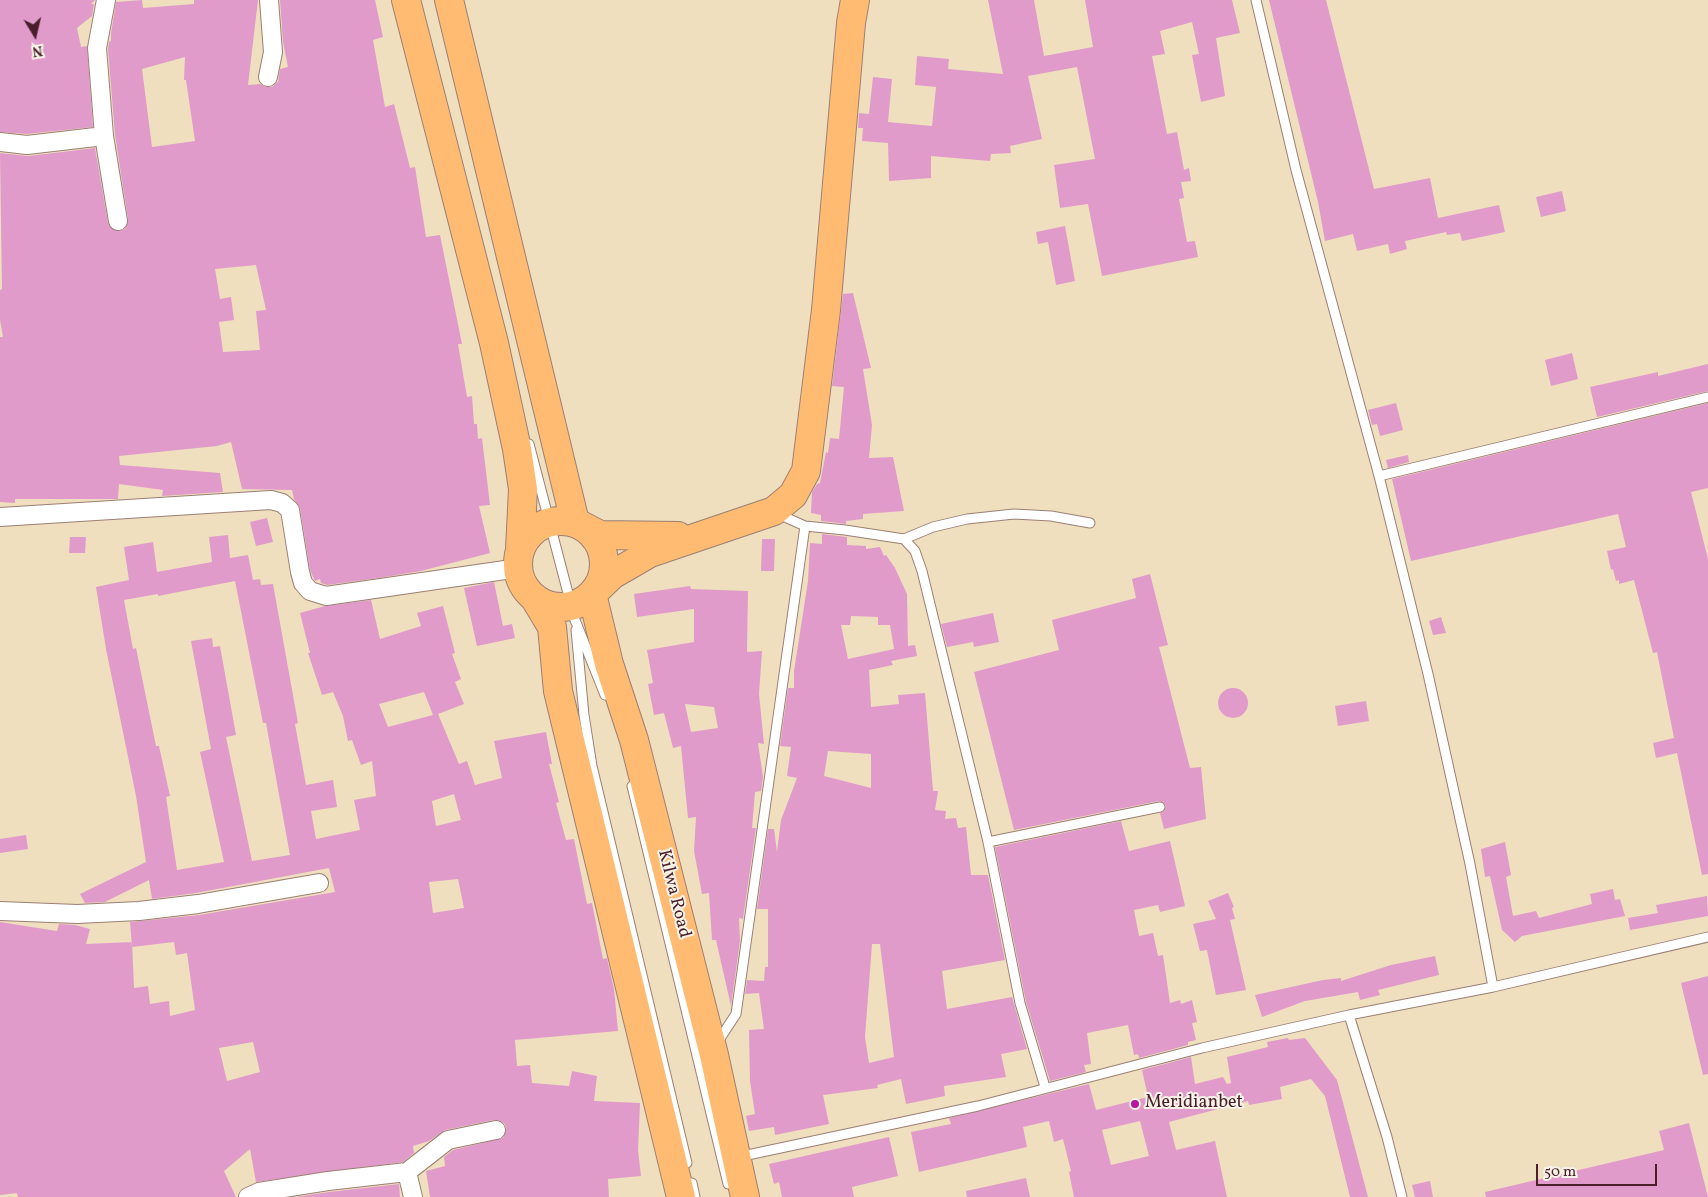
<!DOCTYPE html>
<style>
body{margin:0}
#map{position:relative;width:1708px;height:1197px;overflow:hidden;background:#efdfbe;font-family:Vollkorn,serif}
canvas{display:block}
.north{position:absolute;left:10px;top:10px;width:50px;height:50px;-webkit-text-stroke:4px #f7f3e8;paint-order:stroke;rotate:171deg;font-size:14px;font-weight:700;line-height:20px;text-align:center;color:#4a1f2b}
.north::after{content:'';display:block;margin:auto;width:18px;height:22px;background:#4a1f2b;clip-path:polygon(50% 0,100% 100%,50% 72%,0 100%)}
.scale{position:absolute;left:1536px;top:1164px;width:121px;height:22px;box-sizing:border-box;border:2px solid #4a1f2b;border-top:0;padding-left:6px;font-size:15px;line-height:18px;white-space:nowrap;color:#4a1f2b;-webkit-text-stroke:4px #f7f3e8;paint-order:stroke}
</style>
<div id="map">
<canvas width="1708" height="1197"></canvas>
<div class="north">N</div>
<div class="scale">50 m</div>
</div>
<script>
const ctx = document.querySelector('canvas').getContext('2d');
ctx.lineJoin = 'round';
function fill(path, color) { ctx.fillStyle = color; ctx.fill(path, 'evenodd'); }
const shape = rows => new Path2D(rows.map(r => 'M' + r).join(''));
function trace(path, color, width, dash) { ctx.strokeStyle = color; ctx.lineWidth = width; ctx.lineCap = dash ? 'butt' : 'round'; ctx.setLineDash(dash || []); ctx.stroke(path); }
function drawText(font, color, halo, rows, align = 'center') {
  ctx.font = font + ' Vollkorn,serif'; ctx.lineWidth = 4; ctx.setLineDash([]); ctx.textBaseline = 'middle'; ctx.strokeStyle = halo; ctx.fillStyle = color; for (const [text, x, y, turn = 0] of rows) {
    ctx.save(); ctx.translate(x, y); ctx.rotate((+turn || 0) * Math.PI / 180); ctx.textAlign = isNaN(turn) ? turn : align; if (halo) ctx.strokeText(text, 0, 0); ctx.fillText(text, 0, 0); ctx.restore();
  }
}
const building = shape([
 [0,0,95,0,91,4,94,4,92,16,77,28,81,47,87,46,93,127,27,134,0,132],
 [142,0,143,8,194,4,194,0,258,0,248,85,260,84,266,87,272,87,278,82,280,69,288,67,283,42,280,0,375,0,383,37,373,40,385,107,394,104,410,168,415,167,426,237,440,235,462,344,458,344,467,397,472,396,474,424,477,424,478,439,482,438,490,505,479,506,490,553,421,571,379,578,327,585,321,583,320,579,315,581,310,570,300,508,294,499,292,490,242,489,231,442,217,446,119,456,120,465,220,473,223,492,162,496,163,490,119,484,118,499,15,499,15,503,0,502,0,337,3,337,0,320,0,290,2,289,0,153,28,156,95,148,108,223,115,231,125,229,128,219,115,135,108,49,109,42,111,41,111,33,116,2],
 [185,57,184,80,186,80,195,141,152,147,142,69],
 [256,265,266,310,256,311,260,350,223,352,219,322,234,320,231,297,220,299,215,269],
 [988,0,1034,0,1044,56,1093,47,1085,0,1232,0,1240,33,1216,38,1225,96,1201,102,1192,55,1199,54,1192,22,1160,31,1165,54,1152,56,1167,134,1177,132,1184,170,1189,168,1191,181,1181,182,1184,198,1179,199,1187,242,1195,241,1198,257,1102,276,1088,204,1060,208,1054,165,1095,159,1077,67,1028,76,1042,139,1010,146,1011,153,991,154,990,161,931,156,931,178,889,181,888,143,862,141,863,128,858,128,859,113,869,114,873,77,892,79,888,122,932,126,936,87,915,85,917,56,949,59,948,69,1003,74],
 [1269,0,1326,0,1374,189,1430,178,1438,218,1499,205,1505,232,1462,241,1460,233,1447,235,1446,232,1405,241,1407,249,1390,254,1388,244,1357,251,1353,234,1325,241,1318,202],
 [1562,191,1566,211,1541,217,1536,197],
 [1065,226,1075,281,1056,285,1048,242,1038,244,1036,232],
 [853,293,871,368,863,369,872,425,869,458,893,457,904,511,863,514,863,519,846,521,846,524,821,521,821,515,811,513,812,492,817,484,820,483,826,452,828,453,830,438,839,439,844,387,832,386,843,294],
 [1572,353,1578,379,1551,386,1545,360],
 [1708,364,1708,391,1597,417,1590,387,1658,372,1658,376],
 [1396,403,1403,430,1380,436,1377,424,1372,425,1368,410],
 [1708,403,1708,488,1691,492,1708,559,1708,874,1702,875,1677,753,1656,758,1653,743,1674,738,1657,652,1653,653,1634,580,1619,584,1619,580,1616,581,1613,569,1611,570,1607,551,1626,547,1618,514,1411,561,1392,479],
 [1408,455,1409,462,1388,468,1386,460],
 [267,518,273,542,256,546,250,522],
 [822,534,847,537,847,545,866,546,866,549,880,547,884,556,886,555,895,568,907,594,908,646,915,645,917,656,891,661,893,665,869,670,871,707,899,704,898,695,925,693,933,791,938,791,935,810,946,811,945,819,956,818,958,828,966,827,971,875,988,875,1005,960,942,971,947,1009,1012,997,1027,1049,1001,1054,1006,1077,944,1086,945,1096,906,1104,901,1079,877,1085,878,1088,823,1095,829,1124,775,1135,774,1127,749,1131,746,1116,755,1114,750,1081,749,1030,764,1029,759,993,745,994,747,980,764,981,765,967,768,967,768,909,757,909,768,829,774,829,777,852,781,820,797,778,787,776,791,747,780,746,788,688,794,688,794,671,808,581,810,543,822,544],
 [851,616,878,617,878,625,890,625,894,649,848,659,841,625,850,625],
 [828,751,871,754,871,788,824,776],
 [872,944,880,944,894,1057,869,1063,865,1037],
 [228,535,230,558,248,555,253,580,260,579,261,585,273,584,298,723,295,724,306,785,333,780,337,807,311,811,316,839,360,830,354,800,376,796,372,761,361,765,352,740,348,741,343,716,333,692,322,695,308,653,310,653,300,613,325,606,371,600,380,639,421,626,417,613,443,606,455,653,452,654,461,679,455,682,464,704,438,714,459,764,467,761,475,785,502,778,494,741,546,732,552,764,549,764,559,802,556,803,566,840,574,839,587,904,592,903,603,959,607,958,614,989,618,1031,515,1040,517,1066,530,1065,532,1083,569,1086,572,1071,597,1076,594,1101,640,1103,638,1150,641,1176,608,1179,609,1197,430,1197,426,1171,445,1166,444,1157,453,1150,503,1138,506,1127,504,1123,494,1120,445,1130,429,1141,413,1146,414,1153,403,1162,256,1182,250,1149,224,1171,236,1197,18,1197,17,1193,0,1195,0,922,57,931,59,924,75,925,90,929,86,944,132,942,134,988,148,986,150,1004,169,1001,170,1016,195,1010,187,953,176,955,174,942,132,947,130,922,199,915,335,892,329,868,196,893,152,899,149,880,105,902,85,903,80,894,146,862,136,796,106,649,96,587,129,580,124,547,153,542,157,572,212,562,209,537],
 [235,581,263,723,266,723,290,855,252,861,226,737,236,735,220,646,213,647,212,638,191,641,211,749,200,752,224,862,177,870,166,797,170,796,159,746,156,746,136,648,133,649,124,600,158,594,158,596],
 [424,692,433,715,388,727,379,704],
 [454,794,461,820,436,826,432,801],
 [458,879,464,908,433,913,429,882],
 [253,1042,260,1072,227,1081,219,1048],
 [70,537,86,537,85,553,69,553],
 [762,539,775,539,774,571,761,571],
 [1150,574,1168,645,1159,647,1190,768,1201,767,1206,819,1164,829,1160,813,1164,811,1166,806,1164,803,1159,801,1014,830,974,672,1059,650,1052,620,1136,598,1132,579],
 [494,582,503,626,512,624,515,638,477,646,464,588],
 [690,586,691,589,748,591,747,652,762,651,759,694,764,744,758,743,763,777,761,791,755,792,752,828,756,828,743,919,739,918,740,941,731,1006,716,940,712,940,709,893,702,894,694,851,696,817,688,818,681,746,673,748,664,713,654,715,648,684,653,683,647,650,694,642,694,609,637,617,634,594],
 [685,704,714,707,718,728,691,732],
 [993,613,999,642,974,647,973,642,947,647,941,624],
 [1441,617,1446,633,1433,635,1429,621],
 '1218 703a15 15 0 1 1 30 0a15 15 0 1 1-30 0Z',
 [1366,701,1369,721,1338,726,1335,706],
 [1121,821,1129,851,1170,841,1185,906,1160,912,1158,905,1134,910,1139,936,1153,933,1158,956,1163,955,1170,1003,1180,1000,1181,1004,1192,1000,1197,1022,1192,1023,1196,1040,1188,1042,1188,1045,1139,1058,1138,1054,1134,1055,1128,1025,1087,1033,1091,1064,1084,1065,1086,1072,1050,1081,1026,1002,995,847],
 [26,835,28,849,0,853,0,839],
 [1505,842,1511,875,1506,877,1513,916,1536,911,1539,918,1592,904,1590,894,1613,889,1615,900,1620,899,1625,916,1522,936,1515,942,1502,930,1490,876,1485,877,1481,849],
 [1228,893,1234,907,1232,908,1235,919,1230,920,1246,990,1216,995,1207,950,1200,951,1193,924,1216,919,1208,901],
 [1707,896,1708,916,1630,930,1628,918,1658,913,1656,905],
 [1435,956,1439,975,1378,990,1380,995,1360,1000,1358,992,1305,1001,1262,1017,1255,995,1323,980,1341,978,1341,981,1391,965],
 [1708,976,1708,1074,1703,1075,1681,983],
 [1288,1038,1289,1040,1305,1038,1337,1080,1368,1197,1350,1197,1325,1096,1311,1079,1280,1087,1282,1099,1249,1105,1248,1101,1169,1122,1176,1150,1215,1141,1227,1197,1074,1197,1069,1172,1071,1171,1063,1139,1054,1142,1049,1121,1023,1127,1027,1147,919,1172,911,1132,951,1124,949,1118,1089,1084,1096,1110,1148,1097,1142,1070,1191,1057,1195,1084,1223,1077,1227,1084,1231,1083,1227,1057,1268,1047,1267,1042],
 [1140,1121,1149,1156,1111,1165,1102,1130],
 [1689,1123,1708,1197,1486,1197,1485,1192,1664,1150,1659,1131],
 [889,1137,898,1176,852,1187,854,1197,782,1197,779,1182,774,1184,769,1164],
 [1026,1178,1030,1197,967,1197,966,1191],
 [1430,1181,1433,1197,1415,1197,1412,1185],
 [399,1184,400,1197,295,1197,329,1192]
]);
const service = shape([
 [1256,0,1296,170,1379,476,1428,674,1470,864,1493,987],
 [529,444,575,620,605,695],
 [1379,476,1708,397],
 [778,514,805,526,845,530,904,539,915,551,922,571,988,842,1020,1003,1045,1087],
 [904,539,933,527,967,519,1014,514,1051,516,1090,523],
 [576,630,584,715,592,766,687,1163],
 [632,786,728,1184],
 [988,842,1160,807],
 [1349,1015,1387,1137,1402,1197],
 [717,1043,736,1014,805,526],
 [738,1157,978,1106,1202,1048,1349,1015,1493,987,1708,937],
 [692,1183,695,1197]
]);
const minor = shape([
 [106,0,97,48,104,136,118,221],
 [268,77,273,52,269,0],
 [0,142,27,145,104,136],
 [0,517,271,500,282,503,290,510,300,572,303,583,310,591,326,596,512,569,519,576],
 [0,911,77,914,139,911,198,904,319,883],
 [407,1172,413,1197],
 [248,1197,259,1192,328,1181,407,1172,448,1140,496,1130]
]);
const primary = shape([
 [575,522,600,535,678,536],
 [592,594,612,575,650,553,774,511,793,495,806,471,826,310,851,23,855,0]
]);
const trunk = shape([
 [406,0,494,343,517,449,523,489,520,549],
 [449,0,575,522],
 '518 564a43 43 0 1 1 86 0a43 43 0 1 1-86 0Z',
 [592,594,609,664,634,740,714,1055,745,1197],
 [534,597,552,627,558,691,681,1197]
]);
const markers = [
 [1135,1104,5,"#b5179e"]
];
const streetNames = [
 ["Kilwa Road",673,894,76]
];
const poiNames = [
 ["Meridianbet",1145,1104]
];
fill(building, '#e09bcb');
trace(service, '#9c7f74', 11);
trace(minor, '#9c7f74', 20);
trace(primary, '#9c7f74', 30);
trace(trunk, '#9c7f74', 30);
trace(service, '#fff', 9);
trace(minor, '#fff', 18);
trace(primary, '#ffbb71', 28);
trace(trunk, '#ffbb71', 28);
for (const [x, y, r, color] of markers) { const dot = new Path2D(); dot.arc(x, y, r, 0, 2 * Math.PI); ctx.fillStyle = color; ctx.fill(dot); trace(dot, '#f7f3e8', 2); }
drawText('18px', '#4a1f2b', '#f7f3e8', streetNames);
drawText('18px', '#4a1f2b', '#f7f3e8', poiNames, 'left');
</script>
